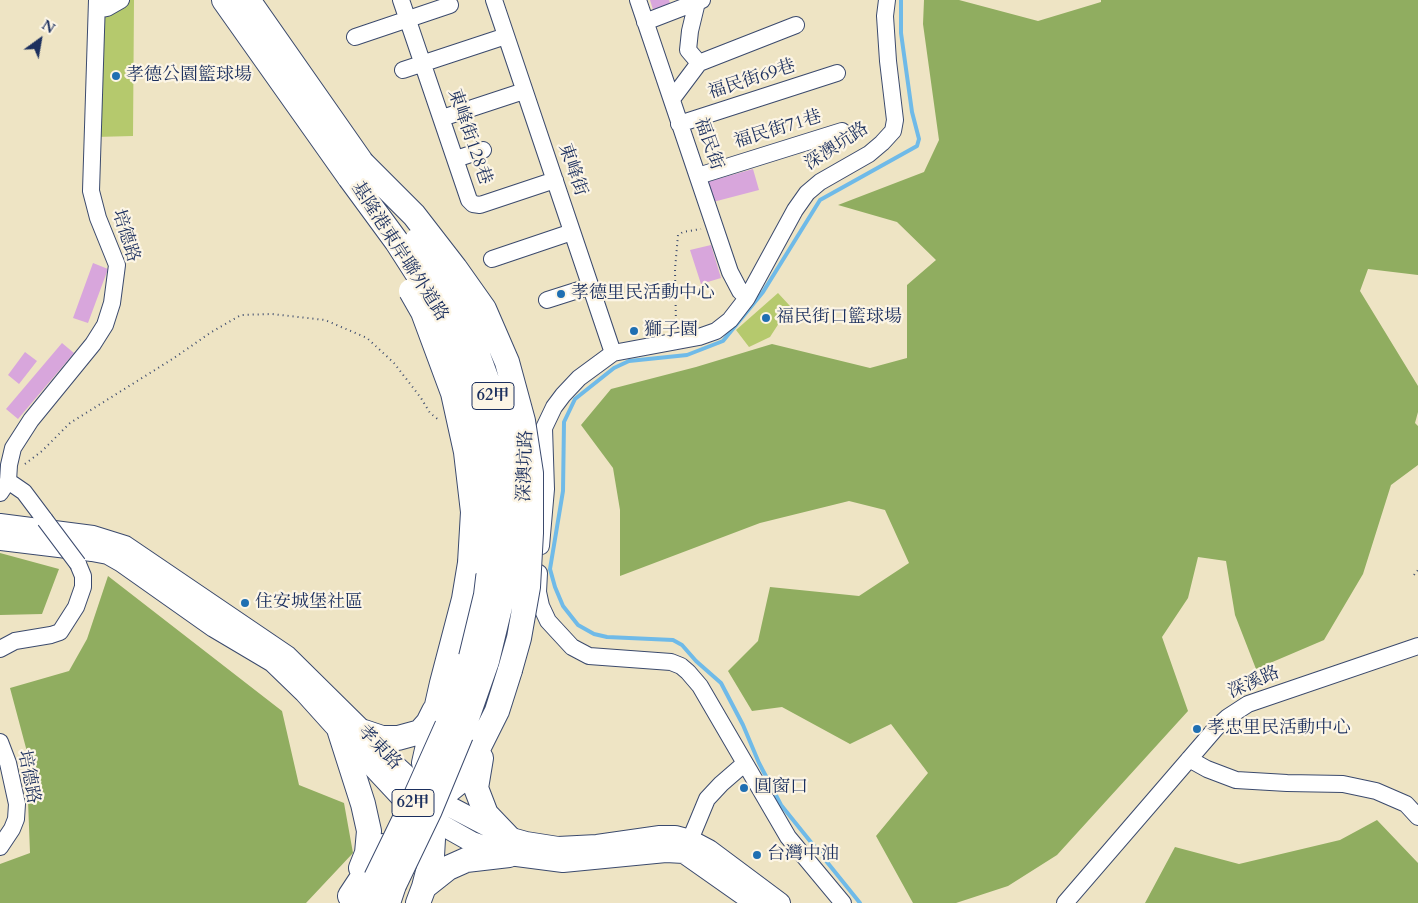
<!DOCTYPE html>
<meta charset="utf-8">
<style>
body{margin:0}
#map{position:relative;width:1418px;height:903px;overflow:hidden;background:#eee4c4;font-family:Cardo,serif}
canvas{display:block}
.north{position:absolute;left:15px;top:15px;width:50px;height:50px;-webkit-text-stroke:4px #fcf5e5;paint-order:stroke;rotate:32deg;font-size:14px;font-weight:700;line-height:20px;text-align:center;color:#1b2f5e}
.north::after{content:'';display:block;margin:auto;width:18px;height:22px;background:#1b2f5e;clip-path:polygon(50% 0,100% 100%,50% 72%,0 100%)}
</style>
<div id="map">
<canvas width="1418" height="903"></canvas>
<div class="north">N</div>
</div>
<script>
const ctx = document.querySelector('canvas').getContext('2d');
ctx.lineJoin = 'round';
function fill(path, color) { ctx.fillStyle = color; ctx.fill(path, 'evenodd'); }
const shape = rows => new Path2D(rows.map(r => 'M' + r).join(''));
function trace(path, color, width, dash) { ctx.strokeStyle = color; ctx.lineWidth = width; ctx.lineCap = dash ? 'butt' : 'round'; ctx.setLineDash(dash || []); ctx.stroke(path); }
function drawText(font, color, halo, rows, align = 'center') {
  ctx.font = font + ' Cardo,"Noto Serif TC",serif'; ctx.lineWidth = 4.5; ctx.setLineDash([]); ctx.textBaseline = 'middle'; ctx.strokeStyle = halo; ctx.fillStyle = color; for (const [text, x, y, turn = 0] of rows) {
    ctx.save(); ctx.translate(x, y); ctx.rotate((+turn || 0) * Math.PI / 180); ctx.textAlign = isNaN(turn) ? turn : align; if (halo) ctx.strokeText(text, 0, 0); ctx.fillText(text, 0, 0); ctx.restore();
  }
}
const green = shape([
 [128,0,134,0,133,136,95,137,101,16],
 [778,293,790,306,770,337,749,347,736,330]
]);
const forest = shape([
 [924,0,959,0,1038,21,1101,2,1101,0,1418,0,1418,275,1368,269,1360,291,1418,386,1418,412,1415,423,1418,426,1418,465,1391,485,1363,574,1324,640,1256,669,1235,615,1226,561,1198,557,1188,598,1162,637,1188,711,1057,855,1008,886,956,903,913,903,876,836,928,773,891,724,850,744,782,707,752,711,728,671,758,641,770,587,859,596,909,563,885,510,849,501,760,523,620,576,620,510,613,468,581,425,611,389,696,367,772,344,870,368,907,358,907,285,936,260,897,222,838,205,924,172,939,140,923,24],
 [0,553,59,569,42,614,0,615],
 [108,576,282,711,299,785,344,803,353,853,306,903,0,903,0,864,30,853,26,748,10,688,69,671,87,639],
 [1377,820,1418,863,1418,903,1145,903,1175,847,1239,864,1340,840]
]);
const stream = shape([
 [860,903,781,805,759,763,743,725,721,683,696,661,682,645,673,640,607,637,594,634,578,625,563,606,555,587,550,569,563,491,564,422,575,399,614,368,629,361,687,355,723,341,763,292,820,200,917,146,919,139,912,112,901,33,901,0]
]);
const building = shape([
 [650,0,669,0,672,10,655,16],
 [753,169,759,190,713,202,707,182],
 [711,245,721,278,701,284,690,250],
 [93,263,108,269,88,323,73,318],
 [62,343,74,353,18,419,6,409],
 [25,352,37,361,19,384,8,375]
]);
const path = shape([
 [676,326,675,269,678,235,683,232,701,229],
 [25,464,42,451,70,423,174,358,210,333,241,315,272,314,325,320,367,338,394,363,421,398,430,413,440,421],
 [1414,575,1418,570]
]);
const minor = shape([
 [401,0,469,200,473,204,480,205,555,180],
 [494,0,613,353],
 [638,0,730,272,740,291,747,298],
 [697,2,690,31,688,50,699,63],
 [97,10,107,8,121,0],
 [645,22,702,0],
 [355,37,450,5],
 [403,70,506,36],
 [672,99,699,63,796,25],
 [442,118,524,91],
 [679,124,837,73],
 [456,159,483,150],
 [698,176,842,131],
 [492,259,572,232],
 [547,300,591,286],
 [8,481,24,492,45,520],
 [0,493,8,481,9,465,13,448,31,420,93,344,105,325,112,303,117,265,98,218,91,191,97,0],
 [541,546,546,489,544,428,554,407,563,395,579,378,613,353,699,337,716,331,730,320,747,298,795,210,807,193,820,182,869,154,882,143,893,131,895,120,888,61,885,16,887,0],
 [539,573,538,592,541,606,548,621,572,647,589,656,671,662,681,666,688,672,700,686,788,837,843,903],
 [0,649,15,641,51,635,60,632,76,607,83,587,83,576,78,564],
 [0,742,8,763,17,804,16,819,12,829,0,847],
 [1189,759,1207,769,1236,780,1287,783,1343,784,1376,791,1406,804,1418,817],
 [690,840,707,799,721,784,744,764],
 [1065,903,1216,728,1228,717,1248,704,1418,646]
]);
const major = shape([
 [0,524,93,536,125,546,287,656,364,732,385,756,419,787,437,800,508,837,526,842,558,847,597,845,660,836,675,836,690,840,709,850,780,903],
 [0,540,92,551,108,554,122,562,214,627,273,662,304,692,340,732,410,807,472,842,509,855,563,862,666,852,684,853,755,903]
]);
const highway = shape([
 [224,0,350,178],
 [248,0,362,163],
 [447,726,471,657],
 [340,732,363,804,369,831,367,853,361,868],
 [364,732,382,738,398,738,420,732,428,723,434,711],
 [461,735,487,661],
 [481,758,476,788,486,814,508,837],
 [424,763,442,683,464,599,470,563],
 [424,887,448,868,466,860,509,855],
 [350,896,383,846],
 [368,903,376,878],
 [388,903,394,885],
 [418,903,424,887,432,856,433,839,430,819,424,805,437,800,463,779,497,711,510,670]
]);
const minorBridge = shape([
 [45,520,78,564]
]);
const highwayBridge = shape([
 [362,163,414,215,455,268,484,309,507,362,523,421,531,473,531,533,528,587,519,638,510,670],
 [350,178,397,242,433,298,456,343,477,403,488,449,494,500,492,545,486,595,471,657],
 [417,240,466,322,495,402,504,449,511,494,511,520,507,578,487,661],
 [411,291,423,312,453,393,466,452,473,512,470,563],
 [376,878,413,802,447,726],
 [394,885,430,810,461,735]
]);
const markers = [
 [116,76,5,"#1f6fb2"],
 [561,294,5,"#1f6fb2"],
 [766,318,5,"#1f6fb2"],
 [634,331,5,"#1f6fb2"],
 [245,603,5,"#1f6fb2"],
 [1197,729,5,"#1f6fb2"],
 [744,788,5,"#1f6fb2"],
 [757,855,5,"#1f6fb2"]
];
const shields = [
 [493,396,42],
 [413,803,42]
];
const shieldNames = [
 ["62甲",493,396],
 ["62甲",413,803]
];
const poiNames = [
 ["孝德公園籃球場",126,76],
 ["孝德里民活動中心",571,294],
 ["福民街口籃球場",776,318],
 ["獅子園",644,331],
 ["住安城堡社區",255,603],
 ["孝忠里民活動中心",1207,729],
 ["圓窗口",754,788],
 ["台灣中油",767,855]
];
const streetNames = [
 ["福民街69巷",752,80,-18],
 ["福民街71巷",778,130,-17],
 ["東峰街128巷",469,137,71],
 ["福民街",708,144,71],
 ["深澳坑路",837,147,-33],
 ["東峰街",572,170,71],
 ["培德路",125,236,73],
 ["基隆港東岸聯外道路",399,252,57],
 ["深澳坑路",526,466,-88],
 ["深溪路",1254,683,-24],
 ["孝東路",379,748,46],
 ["培德路",28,777,79]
];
fill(green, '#b5c96d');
fill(forest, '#90ad60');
trace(stream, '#6fbae8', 4);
fill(building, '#d8a6dc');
trace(minor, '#3b4a6d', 18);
trace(major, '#3b4a6d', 22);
trace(highway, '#3b4a6d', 26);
trace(path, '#3b4a6d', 2, [1, 4]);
trace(minor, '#fff', 16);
trace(major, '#fff', 20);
trace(highway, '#fff', 24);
trace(minorBridge, '#3b4a6d', 18, []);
trace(highwayBridge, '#3b4a6d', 26, []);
trace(minorBridge, '#fff', 16);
trace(highwayBridge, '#fff', 24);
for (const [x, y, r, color] of markers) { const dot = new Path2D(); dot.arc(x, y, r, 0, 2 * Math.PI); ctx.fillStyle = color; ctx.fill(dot); trace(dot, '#fcf5e5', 2); }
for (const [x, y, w] of shields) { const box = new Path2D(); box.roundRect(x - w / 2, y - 13.5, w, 27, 4); ctx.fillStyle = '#fcf5e5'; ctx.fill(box); trace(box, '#1b2f5e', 1); }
drawText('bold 16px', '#1b2f5e', null, shieldNames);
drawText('18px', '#1b2f5e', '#fcf5e5', poiNames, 'left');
drawText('18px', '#1b2f5e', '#fcf5e5', streetNames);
</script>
